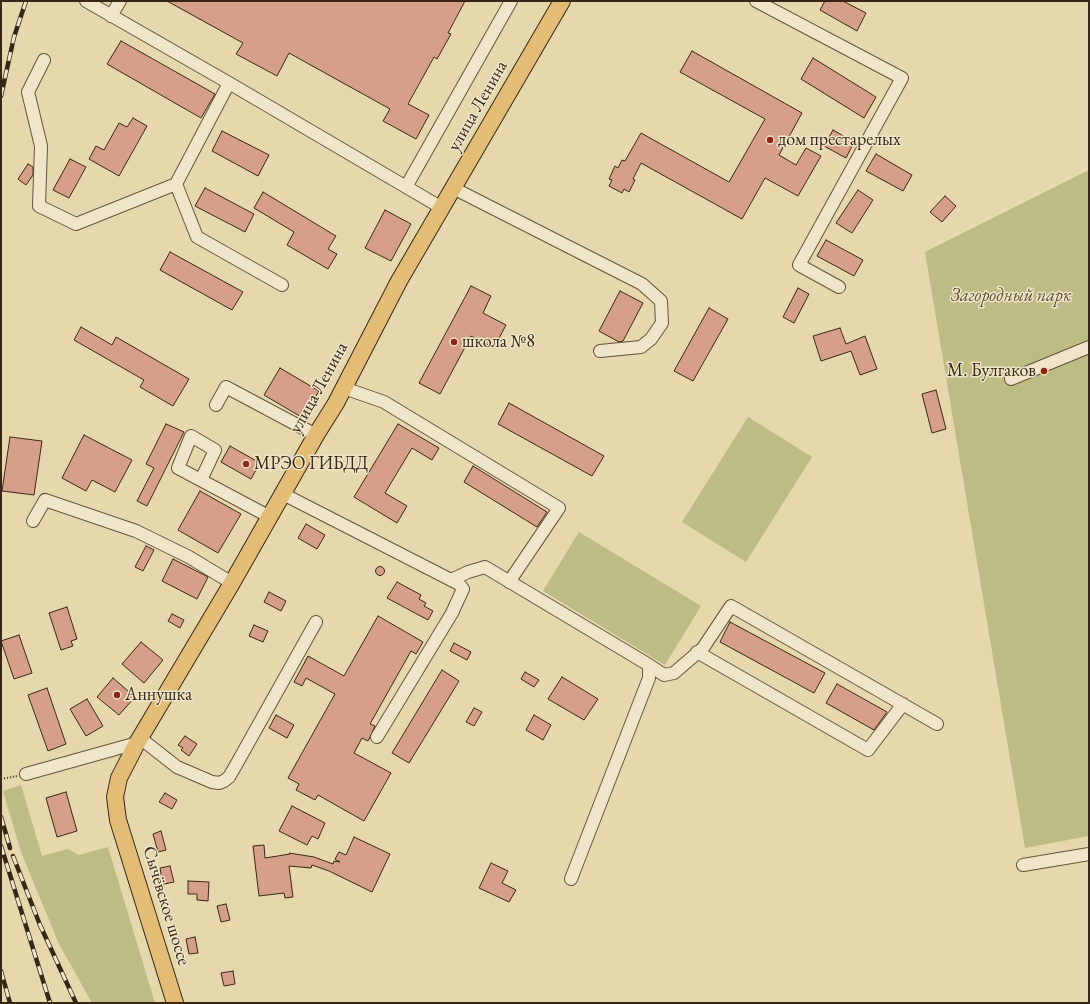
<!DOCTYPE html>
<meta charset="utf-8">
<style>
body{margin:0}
#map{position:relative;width:1090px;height:1004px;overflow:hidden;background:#e6d7ac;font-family:"EB Garamond",serif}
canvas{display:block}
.frame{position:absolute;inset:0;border:2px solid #382716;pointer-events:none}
</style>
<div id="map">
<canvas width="1090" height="1004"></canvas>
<div class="frame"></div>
</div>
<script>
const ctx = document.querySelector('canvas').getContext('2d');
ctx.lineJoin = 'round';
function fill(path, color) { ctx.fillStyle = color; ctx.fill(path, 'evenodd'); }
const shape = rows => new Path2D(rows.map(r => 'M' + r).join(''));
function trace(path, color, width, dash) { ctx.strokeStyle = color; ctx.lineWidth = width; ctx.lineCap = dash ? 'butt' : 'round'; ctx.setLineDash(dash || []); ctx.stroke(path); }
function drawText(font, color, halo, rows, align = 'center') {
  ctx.font = font + ' "EB Garamond",serif'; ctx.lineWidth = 3; ctx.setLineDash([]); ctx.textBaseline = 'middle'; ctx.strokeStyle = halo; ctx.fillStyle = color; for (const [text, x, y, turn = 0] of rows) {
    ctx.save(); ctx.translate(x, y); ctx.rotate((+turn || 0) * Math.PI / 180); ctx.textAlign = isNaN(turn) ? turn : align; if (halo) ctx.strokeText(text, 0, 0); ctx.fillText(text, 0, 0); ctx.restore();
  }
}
const green = shape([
 [1089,170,1089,836,1025,848,925,252],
 [748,417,812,457,746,562,682,522],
 [579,532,701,606,665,665,543,591],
 [21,785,42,856,68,849,79,855,108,847,155,1003,92,1003,59,944,21,852,3,791]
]);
const building = shape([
 [167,1,465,1,448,33,451,34,437,59,434,57,408,104,429,115,416,139,383,121,390,109,289,53,277,76,236,54,243,43,167,1],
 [825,1,843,1,866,13,857,31,820,10,825,1],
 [121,41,215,94,201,118,107,64,121,41],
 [692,51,802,113,779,155,796,165,806,148,821,156,798,196,765,178,742,219,641,163,633,179,635,180,629,192,624,189,622,193,609,186,612,180,609,179,615,166,618,168,622,160,625,161,641,133,729,182,765,119,680,72,692,51],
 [813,58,876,97,864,118,801,79,813,58],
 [133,118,147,126,119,176,89,159,96,146,104,150,119,123,127,127,133,118],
 [833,130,854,142,846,158,824,146,833,130],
 [222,131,269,155,258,176,212,151,222,131],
 [876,154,912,175,903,191,866,171,876,154],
 [70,159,86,167,69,198,53,190,70,159],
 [28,164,33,167,33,175,26,185,18,179,28,164],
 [205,188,254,214,245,232,195,206,205,188],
 [858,190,873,200,852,233,836,223,858,190],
 [263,192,336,236,328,249,337,254,328,269,287,245,294,232,254,208,263,192],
 [945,196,956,206,942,222,930,212,945,196],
 [385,210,411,224,391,261,365,248,385,210],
 [826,240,863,260,854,276,817,256,826,240],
 [170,252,243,292,232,310,160,270,170,252],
 [471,286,491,296,483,313,506,325,494,348,471,336,440,394,419,383,471,286],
 [798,288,809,294,794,323,783,317,798,288],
 [620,291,643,303,623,341,619,342,599,331,620,291],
 [709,308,728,319,693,381,674,371,709,308],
 [81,327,112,345,116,337,189,379,173,406,140,387,144,380,74,340,81,327],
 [840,328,846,344,865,336,877,369,860,375,851,351,821,361,813,336,840,328],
 [280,368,319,391,303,418,264,395,280,368],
 [936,390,946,429,932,433,922,394,936,390],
 [509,403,604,456,592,476,498,424,509,403],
 [166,424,184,432,147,506,137,501,154,468,146,464,166,424],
 [398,424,439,448,432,460,412,448,385,493,407,506,397,523,354,497,398,424],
 [84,435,132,460,115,492,92,480,86,491,62,478,84,435],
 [10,437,42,441,34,495,2,491,10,437],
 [230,446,260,463,251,479,221,462,230,446],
 [473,466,547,512,537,527,464,482,473,466],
 [200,491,241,514,218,553,178,530,200,491],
 [306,524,325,535,317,549,298,538,306,524],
 [146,546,154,550,143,571,135,567,146,546],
 [173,559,208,577,197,599,162,581,173,559],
 '375.5 571a4.5 4.5 0 1 1 9 0a4.5 4.5 0 1 1-9 0Z',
 [397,582,421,595,419,599,426,603,424,606,433,611,428,620,387,598,397,582],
 [269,592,286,601,281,611,264,602,269,592],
 [67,607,77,639,71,641,73,646,61,650,49,613,67,607],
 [172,614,184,620,180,628,168,621,172,614],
 [378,616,423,642,416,654,411,651,370,724,375,726,370,737,368,741,362,738,354,753,391,773,364,821,318,795,315,800,296,790,299,784,288,778,335,694,306,678,302,686,294,682,308,656,344,676,378,616],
 [730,622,825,673,814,693,720,642,730,622],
 [254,625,268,631,263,642,249,636,254,625],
 [19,635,32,673,14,679,1,641,19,635],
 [141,642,163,660,144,683,122,664,141,642],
 [454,643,471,652,467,660,450,651,454,643],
 [442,670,459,681,409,763,392,753,442,670],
 [525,672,539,680,534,687,521,679,525,672],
 [562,677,598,699,584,720,548,699,562,677],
 [113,678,135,697,119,715,97,697,113,678],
 [837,684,887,712,874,730,826,703,837,684],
 [47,688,66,744,48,751,28,695,47,688],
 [87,699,103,726,86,736,70,709,87,699],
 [474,708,482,712,474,726,466,722,474,708],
 [276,715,294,725,287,738,269,728,276,715],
 [534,715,551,725,543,740,526,730,534,715],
 [185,736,197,744,189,756,181,750,183,748,178,745,185,736],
 [66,792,77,831,57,837,46,798,66,792],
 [165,793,177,800,172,809,159,802,165,793],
 [292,806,325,823,318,839,312,836,307,845,279,831,292,806],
 [161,831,166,850,158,852,153,834,161,831],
 [354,837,390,854,372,892,329,871,312,865,311,868,289,866,293,897,285,898,284,893,259,896,253,846,264,845,265,858,290,854,289,853,314,857,333,864,334,861,340,862,335,859,339,852,346,855,354,837],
 [491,863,508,871,502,883,516,890,509,902,479,888,491,863],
 [170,866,174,882,159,885,157,875,161,874,160,868,170,866],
 [188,881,209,882,208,901,197,900,197,894,188,894,188,881],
 [226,904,230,920,221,922,217,906,226,904],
 [195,937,198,953,189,954,186,939,195,937],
 [233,971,235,984,224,986,221,973,233,971]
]);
const path = shape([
 [1,779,17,776]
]);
const minor = shape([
 [86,1,229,83],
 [756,1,902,78,799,265,839,287],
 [111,16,120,1],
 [44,60,28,92,41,146,39,206,76,224,176,184,229,83,442,208],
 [176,184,197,237,282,285],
 [406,187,511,1],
 [453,188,642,284,661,301,662,323,651,339,641,347,600,351],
 [1011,379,1089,347],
 [344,388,384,402,559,508,509,582],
 [216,405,226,387,316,435],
 [201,480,215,450,191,436,178,468,270,517],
 [283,494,459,584,463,589,452,613,377,737],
 [33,521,45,500,136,531,189,557,232,583],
 [451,580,468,572,485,567,649,665,649,678,571,879],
 [697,652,868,750,903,704],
 [649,665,664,675,674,673,703,648,731,606,937,724],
 [140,738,177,767,212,782,219,783,224,781,229,777,236,765,316,622],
 [26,774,137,743],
 [1023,865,1089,854]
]);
const major = shape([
 [175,1003,118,820,115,797,119,778,137,743,232,583,316,435,336,403,399,281,562,1]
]);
const rail = shape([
 [1,96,14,37,26,1],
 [1,817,10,848],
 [1,846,50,1003],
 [13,856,40,925,76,1003],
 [1,971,10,1003]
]);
const markers = [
 [770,140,4,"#8f2418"],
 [454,342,4,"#8f2418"],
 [1044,371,4,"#8f2418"],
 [246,464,4,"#8f2418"],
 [117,695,4,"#8f2418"]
];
const streetNames = [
 ["улица Ленина",478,106,-60],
 ["улица Ленина",319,388,-61],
 ["Сычёвское шоссе",166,906,73]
];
const poiNames = [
 ["дом престарелых",778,140],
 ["школа №8",462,342],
 ["М. Булгаков",1036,371,"right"],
 ["МРЭО ГИБДД",254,464],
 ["Аннушка",125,695]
];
const parkNames = [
 ["Загородный парк",1011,296]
];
fill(green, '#bdbc84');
fill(building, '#d6a088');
trace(building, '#382716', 1);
trace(minor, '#64533c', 14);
trace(major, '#382716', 18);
trace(path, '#382716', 2, [1, 2]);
trace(minor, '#efe5c9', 12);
trace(major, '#e3bc76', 16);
trace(rail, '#382716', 4.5);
trace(rail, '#efe5c9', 3, [9]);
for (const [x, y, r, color] of markers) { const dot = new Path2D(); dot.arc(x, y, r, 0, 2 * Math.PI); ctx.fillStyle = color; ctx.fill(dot); trace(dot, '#efe5c9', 1.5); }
drawText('18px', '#382716', '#efe5c9', streetNames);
drawText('18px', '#382716', '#efe5c9', poiNames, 'left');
drawText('italic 18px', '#594c32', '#efe5c9', parkNames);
</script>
